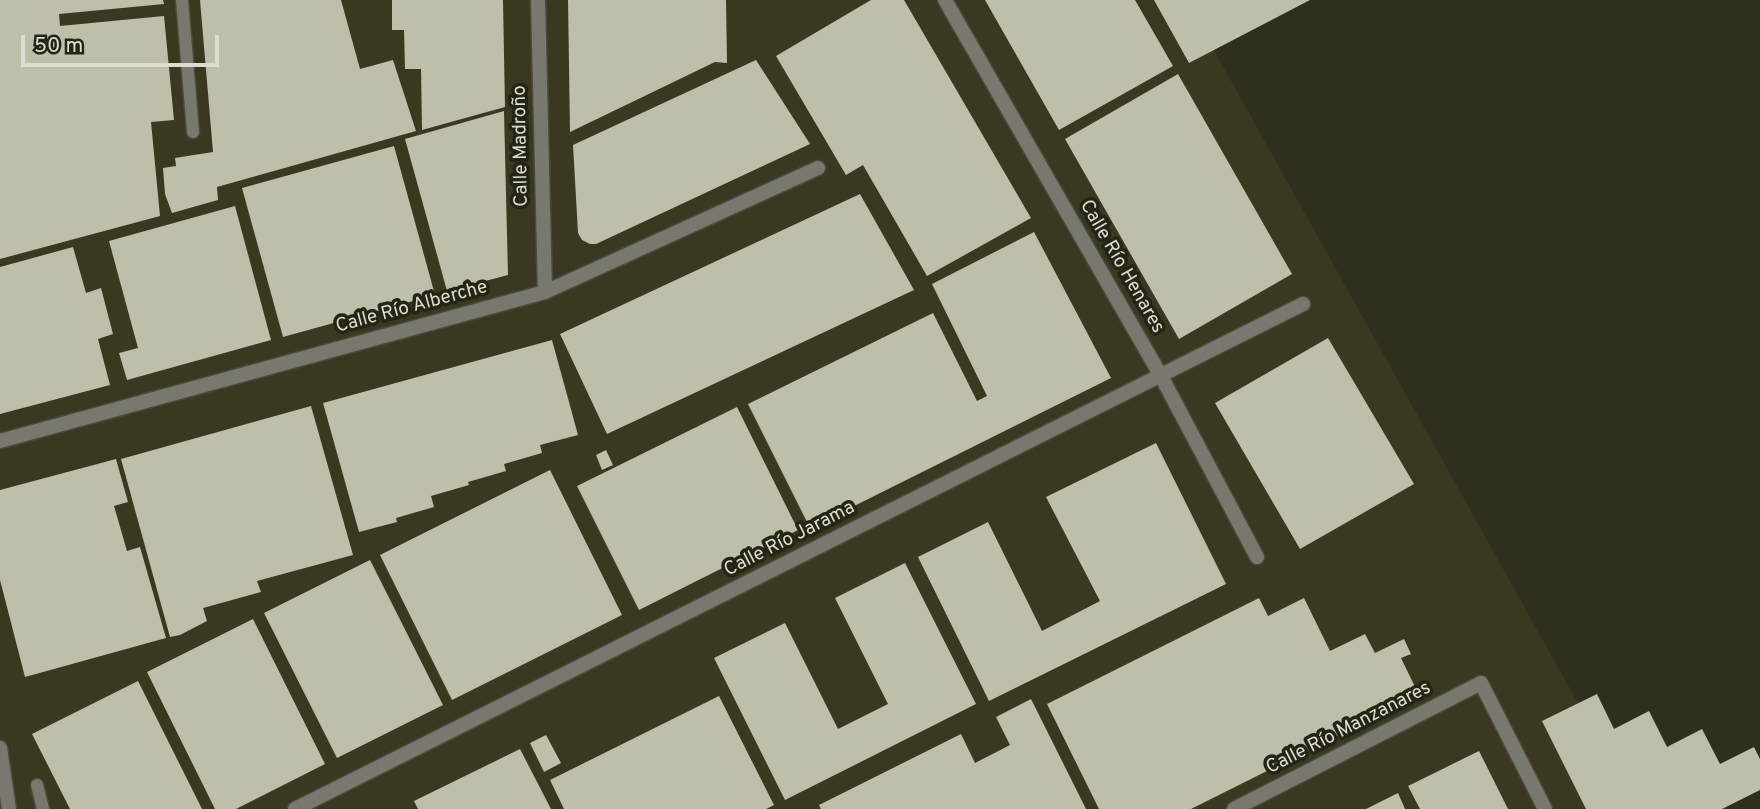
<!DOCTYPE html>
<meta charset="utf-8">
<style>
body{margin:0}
#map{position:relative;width:1760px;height:809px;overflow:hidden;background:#302f1e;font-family:Overpass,sans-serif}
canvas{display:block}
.scale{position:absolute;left:21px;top:35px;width:198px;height:32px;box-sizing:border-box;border:4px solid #dcdcd1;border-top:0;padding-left:9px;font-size:21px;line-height:24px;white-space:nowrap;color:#dcdcd1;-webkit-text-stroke:5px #262515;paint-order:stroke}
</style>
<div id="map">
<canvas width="1760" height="809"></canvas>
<div class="scale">50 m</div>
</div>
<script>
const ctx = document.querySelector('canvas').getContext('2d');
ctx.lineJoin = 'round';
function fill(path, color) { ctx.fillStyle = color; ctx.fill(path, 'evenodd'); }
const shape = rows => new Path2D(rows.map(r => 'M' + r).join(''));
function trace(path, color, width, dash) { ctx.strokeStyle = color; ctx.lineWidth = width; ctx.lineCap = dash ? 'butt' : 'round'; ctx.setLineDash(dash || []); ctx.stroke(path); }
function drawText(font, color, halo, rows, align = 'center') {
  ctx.font = font + ' Overpass,sans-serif'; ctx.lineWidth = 7; ctx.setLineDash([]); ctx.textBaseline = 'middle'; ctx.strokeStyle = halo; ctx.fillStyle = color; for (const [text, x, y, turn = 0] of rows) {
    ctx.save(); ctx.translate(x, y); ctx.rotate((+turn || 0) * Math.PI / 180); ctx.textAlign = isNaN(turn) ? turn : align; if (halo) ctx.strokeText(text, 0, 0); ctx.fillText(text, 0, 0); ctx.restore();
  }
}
const built = shape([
 [0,0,1186,0,1637,809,0,809]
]);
const building = shape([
 [0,0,163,0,164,4,59,14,60,26,164,16,174,120,151,122,160,216,0,259],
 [200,0,341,0,360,69,393,60,416,131,217,187,218,200,172,213,165,194,163,168,176,166,175,158,213,152],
 [392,0,503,0,505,107,422,130,421,69,405,69,404,30,392,30],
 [568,0,726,0,727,63,715,62,570,132],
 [871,0,904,0,1031,218,927,276,863,165,846,175,776,56],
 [985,0,1135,0,1173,66,1059,130],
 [1154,0,1310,0,1189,63],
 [756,60,810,144,596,244,590,244,582,240,578,233,573,145],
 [1178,74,1292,274,1179,339,1065,139],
 [504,111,508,275,447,291,405,139],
 [394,146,435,295,283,337,242,188],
 [860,194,914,290,607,434,560,334],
 [235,206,271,340,127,380,119,353,138,348,109,241],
 [1034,232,1111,378,810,528,748,404,933,313,977,401,987,396,932,284],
 [73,247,86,293,101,288,113,334,98,339,110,385,0,414,0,267],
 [1328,338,1414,484,1300,549,1215,403],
 [552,340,578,435,540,445,542,453,504,464,506,471,468,482,469,485,431,496,434,507,396,518,397,522,359,532,323,403],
 [311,406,353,555,257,581,261,592,203,608,207,621,180,635,170,637,121,459],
 [737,407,798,530,639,610,577,486],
 [1156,443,1226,584,989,701,918,557,988,522,1042,631,1100,601,1046,497],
 [606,450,613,465,602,470,596,455],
 [116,459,128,502,114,506,127,551,140,547,166,638,25,677,0,580,0,490],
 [550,470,622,615,452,700,380,555],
 [370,560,443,705,337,758,264,613],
 [905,563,976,704,785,800,714,658,785,623,838,729,888,704,835,598],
 [1259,598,1268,616,1304,598,1330,651,1365,634,1375,653,1404,639,1411,654,1401,658,1419,695,1191,809,1099,809,1047,704],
 [253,619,325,764,236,809,215,809,147,672],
 [138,681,202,809,70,809,32,734],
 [1597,694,1614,729,1649,711,1667,747,1702,729,1720,764,1754,747,1760,759,1760,790,1722,809,1586,809,1542,721],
 [719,696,774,805,766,809,564,809,550,780],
 [1031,699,1086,809,821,809,819,805,961,734,975,763,1010,745,996,717],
 [546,735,561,763,544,772,530,743],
 [520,749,551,809,418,809,414,801],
 [1479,751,1508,809,1420,809,1408,786],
 [1398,793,1405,809,1366,809]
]);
const lane = shape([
 [182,0,193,132],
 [37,785,43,809]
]);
const street = shape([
 [538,0,545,292],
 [945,0,1161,376,1257,557],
 [0,441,545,292,818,168],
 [0,748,9,809],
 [295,809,1303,304],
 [1234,809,1481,683,1545,809]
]);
const streetNames = [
 ["Calle Madroño",522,146,-91],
 ["Calle Río Henares",1121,267,60],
 ["Calle Río Alberche",412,308,-15],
 ["Calle Río Jarama",790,540,-27],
 ["Calle Río Manzanares",1349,729,-27]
];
fill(built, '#3a3820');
fill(building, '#bfbeaa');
trace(lane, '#4c4b3b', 15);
trace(street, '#4c4b3b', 17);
trace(lane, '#78786f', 12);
trace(street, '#78786f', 14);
drawText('19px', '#dcdcd1', '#262515', streetNames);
</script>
